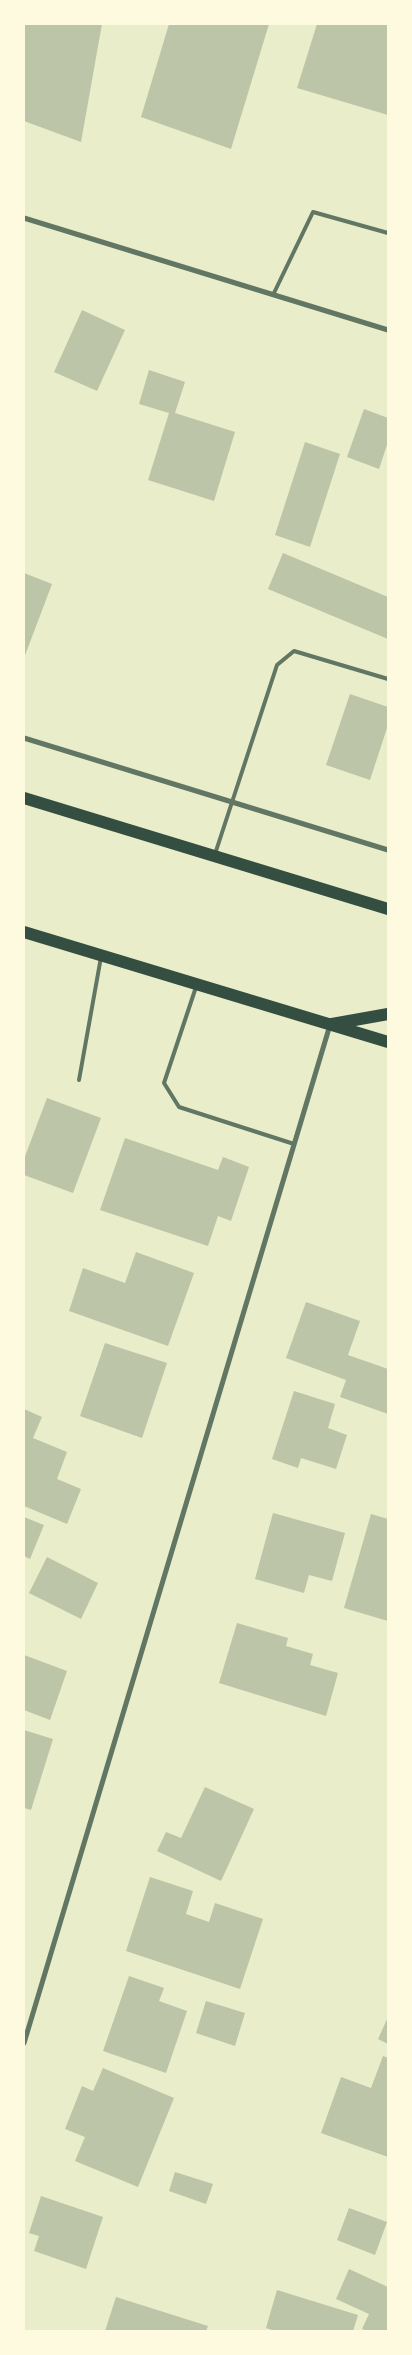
<!DOCTYPE html>
<style>
body{margin:0}
#map{position:relative;width:412px;height:2355px;overflow:hidden;background:#e9edc9;font-family:"Noto Sans",sans-serif}
canvas{display:block}
.frame{position:absolute;inset:0;border:25px solid #fefae0;pointer-events:none}
</style>
<div id="map">
<canvas width="412" height="2355"></canvas>
<div class="frame"></div>
</div>
<script>
const ctx = document.querySelector('canvas').getContext('2d');
ctx.lineJoin = 'round';
function fill(path, color) { ctx.fillStyle = color; ctx.fill(path, 'evenodd'); }
const shape = rows => new Path2D(rows.map(r => 'M' + r).join(''));
function trace(path, color, width, dash) { ctx.strokeStyle = color; ctx.lineWidth = width; ctx.lineCap = dash ? 'butt' : 'round'; ctx.setLineDash(dash || []); ctx.stroke(path); }
const building = shape([
 [24,24,102,24,81,142,24,121],
 [169,24,269,24,231,149,141,117],
 [317,24,388,24,388,115,297,88],
 [82,310,125,330,97,391,54,372],
 [149,370,185,382,175,413,235,432,214,501,148,480,169,413,139,404],
 [364,409,388,418,388,442,379,469,347,457],
 [305,442,340,454,310,547,275,535],
 [283,553,388,597,388,639,268,589],
 [24,573,52,584,24,658],
 [350,694,388,707,388,725,370,780,326,765],
 [47,1098,101,1118,73,1193,24,1175,24,1159],
 [125,1138,218,1170,223,1157,249,1167,231,1221,218,1216,208,1246,100,1210],
 [136,1252,194,1273,168,1346,69,1311,83,1268,125,1283],
 [306,1302,360,1321,348,1355,388,1369,388,1414,340,1397,346,1380,286,1358],
 [105,1343,167,1363,142,1438,80,1416],
 [294,1391,335,1404,328,1428,347,1435,336,1469,301,1458,298,1468,272,1459],
 [24,1409,42,1417,33,1438,67,1452,57,1479,81,1489,67,1524,24,1506],
 [273,1513,345,1533,332,1581,309,1575,304,1593,255,1579],
 [371,1514,388,1519,388,1621,344,1608],
 [24,1517,44,1525,30,1559,24,1556],
 [47,1557,98,1583,81,1619,29,1593],
 [237,1623,288,1638,286,1646,313,1654,310,1665,338,1673,326,1716,219,1683],
 [24,1655,67,1671,50,1720,24,1710],
 [24,1730,53,1739,31,1810,24,1808],
 [205,1787,254,1809,221,1881,157,1851,166,1832,181,1838],
 [150,1877,193,1891,186,1914,209,1922,215,1903,263,1919,240,1989,126,1951],
 [129,1976,164,1988,159,2001,187,2011,166,2073,103,2051],
 [206,2001,245,2013,235,2046,196,2033],
 [388,2017,388,2044,378,2039],
 [383,2056,388,2058,388,2157,321,2133,341,2077,371,2088],
 [103,2068,174,2098,138,2187,75,2161,85,2137,65,2129,82,2086,93,2091],
 [175,2172,213,2184,206,2204,169,2191],
 [41,2196,103,2217,86,2269,34,2251,39,2236,29,2233],
 [349,2208,387,2222,375,2255,337,2240],
 [349,2269,388,2287,388,2331,368,2331,362,2329,369,2314,336,2299],
 [277,2290,358,2315,353,2331,275,2331,266,2328],
 [116,2297,208,2326,206,2331,105,2331]
]);
const service = shape([
 [273,295,313,212,388,233],
 [215,854,277,665,294,651,388,679],
 [196,987,164,1083,179,1107,294,1144],
 [79,1080,101,957]
]);
const minor = shape([
 [24,218,388,330],
 [24,738,388,850],
 [24,2043,330,1025]
]);
const primary = shape([
 [24,798,388,909],
 [24,932,388,1042],
 [332,1024,388,1014]
]);
fill(building, '#bcc5a7');
trace(service, '#617663', 4);
trace(minor, '#617663', 5);
trace(primary, '#344e41', 12);
</script>
